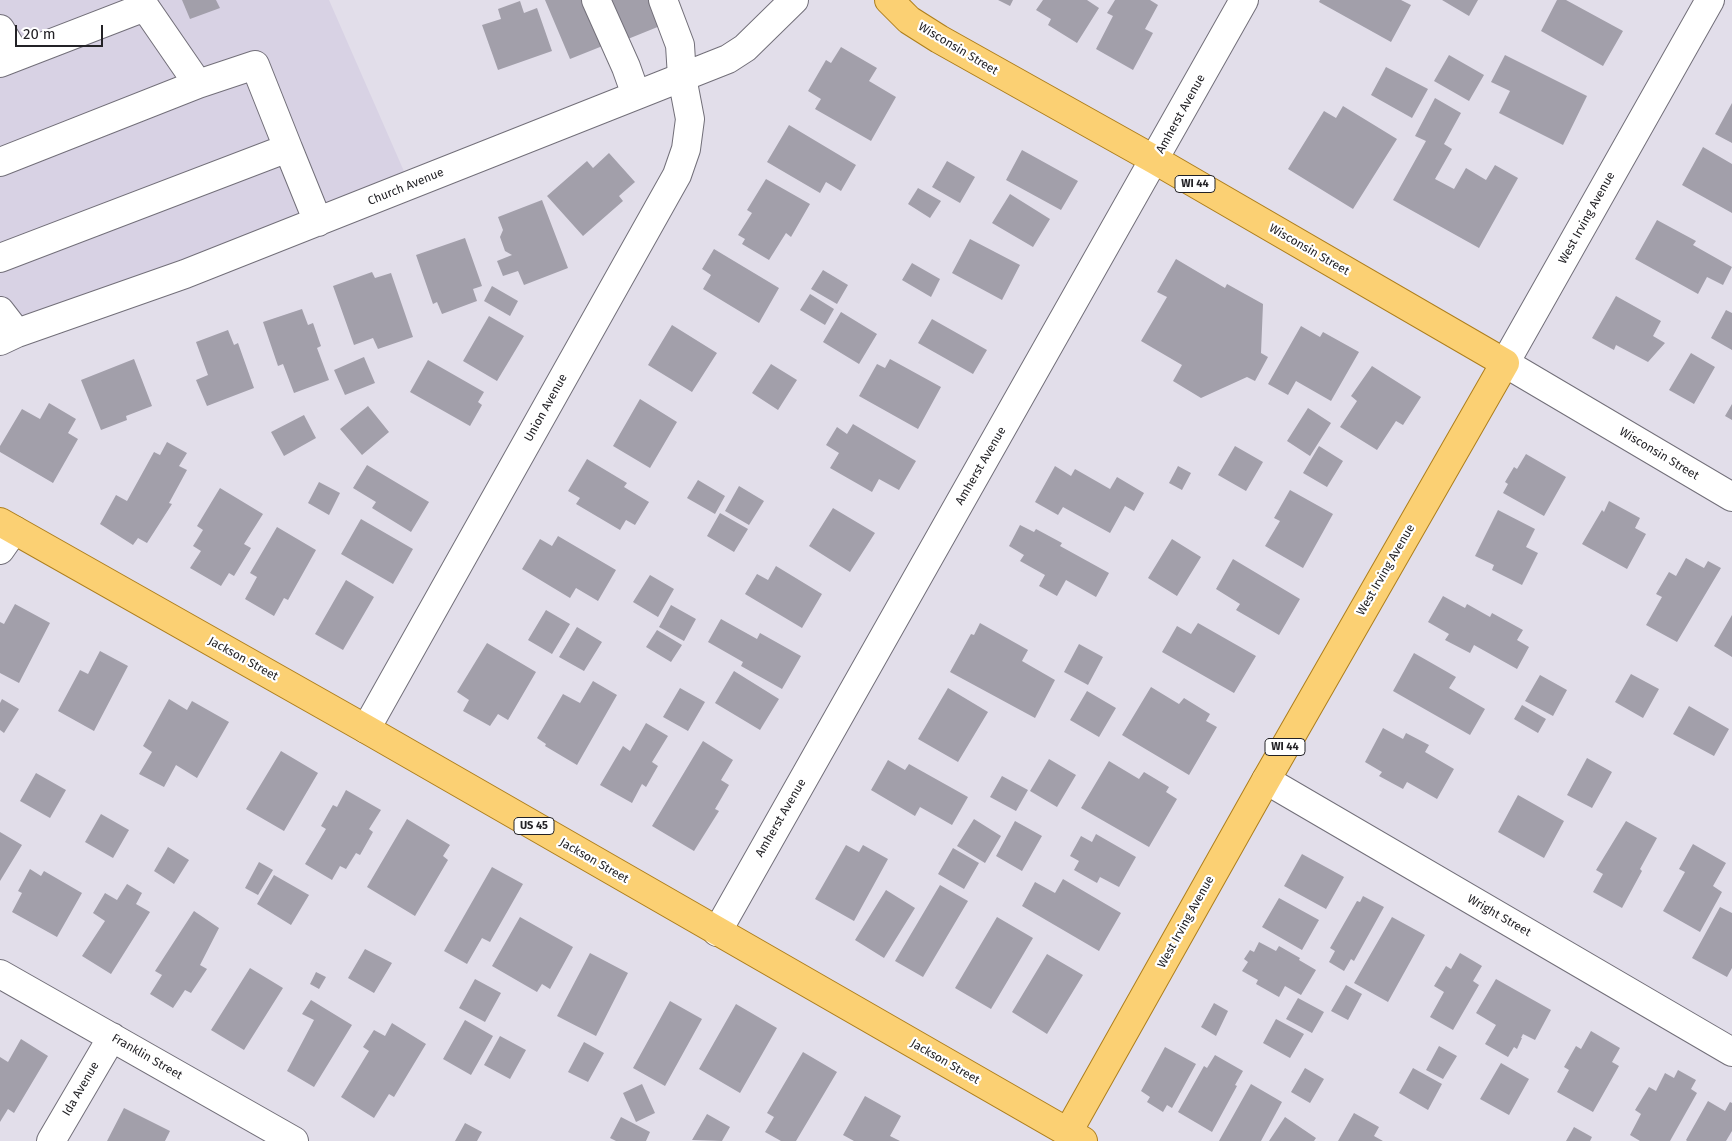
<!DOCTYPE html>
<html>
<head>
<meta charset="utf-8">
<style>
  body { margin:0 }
  #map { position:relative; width:1732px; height:1141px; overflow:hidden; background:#e2deea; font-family:"Fira Sans",sans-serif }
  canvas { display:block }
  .scale { position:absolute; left:15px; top:25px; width:88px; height:22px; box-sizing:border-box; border:2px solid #232226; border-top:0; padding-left:6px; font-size:15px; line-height:18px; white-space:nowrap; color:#232226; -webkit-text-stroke:4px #fff; paint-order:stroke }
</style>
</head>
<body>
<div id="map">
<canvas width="1732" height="1141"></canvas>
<div class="scale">20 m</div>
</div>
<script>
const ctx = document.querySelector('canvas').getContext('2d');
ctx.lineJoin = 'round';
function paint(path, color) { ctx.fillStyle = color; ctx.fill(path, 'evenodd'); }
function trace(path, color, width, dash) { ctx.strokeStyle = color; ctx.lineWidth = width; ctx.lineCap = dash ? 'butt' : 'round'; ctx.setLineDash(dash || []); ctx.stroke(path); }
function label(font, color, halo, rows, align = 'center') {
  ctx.font = font + ' "Fira Sans",sans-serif'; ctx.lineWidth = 4.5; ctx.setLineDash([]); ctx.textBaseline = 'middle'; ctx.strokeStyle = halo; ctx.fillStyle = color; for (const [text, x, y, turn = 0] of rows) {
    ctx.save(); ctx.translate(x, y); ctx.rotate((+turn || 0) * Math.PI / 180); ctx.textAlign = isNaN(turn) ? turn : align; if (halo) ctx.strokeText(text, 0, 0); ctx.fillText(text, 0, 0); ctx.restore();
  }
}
paint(new Path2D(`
  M0,0H329L410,185L0,341Z`), '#d8d2e4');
paint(new Path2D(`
  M182,0H216L220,8L190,19Z
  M545,0H587L605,45L570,59Z
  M605,0H649L660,26L623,41Z
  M998,0H1013L1010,6Z
  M1043,0H1087L1099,8L1077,43L1048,25L1051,19L1036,10Z
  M1115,0H1150L1158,5L1145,29L1153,33L1133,70L1096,49L1113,16L1107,13Z
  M1320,0H1401L1411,5L1391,42L1319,2Z
  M1442,0H1478L1469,16Z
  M1557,0H1566L1623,31L1603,66L1541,31Z
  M520,1L524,13L537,8L552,51L498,70L482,25L501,19L498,9Z
  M841,47L877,68L869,81L896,97L871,141L815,109L821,99L808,91L826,60L831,63Z
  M1449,55L1484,75L1469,101L1434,81Z
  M1505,55L1587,96L1563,145L1499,113L1510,91L1491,82Z
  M1386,67L1428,89L1412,118L1371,95Z
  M1435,98L1461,113L1444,144L1452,149L1435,179L1454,189L1466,168L1486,180L1495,165L1518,178L1479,248L1393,200L1426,141L1415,136Z
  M1732,103V143L1715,134Z
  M1343,106L1397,139L1353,209L1288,169L1324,111L1336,118Z
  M789,125L856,165L841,191L826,182L820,193L767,162Z
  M1703,147L1732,164V213L1682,185Z
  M1022,150L1078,181L1061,210L1006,180Z
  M609,153L635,182L619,196L623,201L583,236L547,196L587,161L593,168Z
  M947,161L975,177L960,203L932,187Z
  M766,179L810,204L791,237L786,233L769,260L742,244L745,239L738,235L752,213L747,210Z
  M918,188L941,201L930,218L908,204Z
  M1010,194L1050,219L1033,247L992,223Z
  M542,200L568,268L524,285L518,271L503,276L497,261L512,255L505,251L500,237L503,230L498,217Z
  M1657,220L1696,241L1693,245L1732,267L1723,285L1707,277L1698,294L1635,259Z
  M465,238L482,286L473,289L477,301L442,314L437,302L433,304L416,255Z
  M970,239L1020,265L1002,300L952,273Z
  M714,249L779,288L759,323L703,289L711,275L702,269Z
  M1176,259L1225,288L1227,284L1263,304L1261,353L1268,357L1255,381L1247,377L1201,398L1173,381L1182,365L1141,341L1167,297L1157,292Z
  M912,263L940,279L931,297L902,280Z
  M823,270L848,285L837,304L811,289Z
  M372,272L375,278L391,273L413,337L378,349L373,338L354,345L333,286Z
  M492,286L518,301L510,316L484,301Z
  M810,294L834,309L825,325L800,310Z
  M1616,296L1661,321L1653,336L1665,343L1648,362L1616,345L1614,350L1592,338Z
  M302,309L308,325L313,323L321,346L317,348L329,380L294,393L283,364L278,366L263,322Z
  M1726,310L1732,313V350L1711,338Z
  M841,312L877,334L859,364L823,342Z
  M489,316L524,336L497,381L463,361Z
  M932,319L987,350L973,374L918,343Z
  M672,325L717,353L692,392L648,365Z
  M1301,326L1320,337L1323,332L1359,352L1331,401L1296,381L1288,395L1268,384Z
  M228,330L234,345L238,343L254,388L207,406L196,380L208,375L196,342Z
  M1691,353L1715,367L1694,404L1669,390Z
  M364,357L375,383L345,395L334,370Z
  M134,359L152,406L126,416L127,420L101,430L81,380Z
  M890,359L941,387L918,429L859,396L877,364L885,368Z
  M428,360L484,392L478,402L482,405L470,426L410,392Z
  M771,364L797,380L778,410L752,393Z
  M1372,366L1421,397L1403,425L1396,421L1377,450L1340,427L1357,401L1351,396Z
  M640,399L677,422L650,468L613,446Z
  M49,403L76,419L68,433L78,439L53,483L0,452V446L22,409L40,419Z
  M1732,404V420L1725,416Z
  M368,406L389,432L362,455L340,429Z
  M1308,408L1331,423L1310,456L1287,441Z
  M304,415L316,438L284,456L271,432Z
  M853,424L916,461L899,490L879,479L872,492L830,468L839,453L826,445L837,427L847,434Z
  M167,442L187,453L179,466L187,470L169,503L172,504L147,543L138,538L133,545L100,524L116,495L127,501L154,452L160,455Z
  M1235,446L1263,462L1246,491L1218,475Z
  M1319,446L1343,461L1327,487L1303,473Z
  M1526,454L1566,477L1544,516L1503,493L1508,484L1505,482L1514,467L1517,469Z
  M587,459L627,483L624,487L649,502L635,525L626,520L620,530L576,504L580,498L568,491Z
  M367,465L429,502L411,532L372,508L376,502L353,488Z
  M1055,466L1071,476L1075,469L1110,489L1117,477L1144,493L1134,511L1125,506L1110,533L1063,507L1058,515L1035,502Z
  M1178,466L1191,473L1182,490L1169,483Z
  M698,480L725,496L715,514L687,498Z
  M319,482L340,493L329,515L308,503Z
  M739,486L764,501L749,525L725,511Z
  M220,488L263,514L244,544L251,548L234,576L229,573L221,586L190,568L201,551L193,546L203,530L197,526Z
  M1290,490L1333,514L1303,568L1265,546L1280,521L1274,518Z
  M1609,501L1640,518L1635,528L1646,534L1627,569L1582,544L1602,510L1604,512Z
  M833,508L875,533L850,572L809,546Z
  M1498,510L1535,529L1526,547L1538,553L1522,585L1492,570L1494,565L1475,556Z
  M720,513L748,529L734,552L707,536Z
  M361,519L413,549L393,584L341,554Z
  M1020,525L1034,532L1036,529L1062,543L1060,546L1109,573L1096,597L1066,580L1057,596L1039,586L1045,575L1020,561L1024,555L1009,546Z
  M277,527L316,550L288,600L284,598L274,616L245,599L257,577L250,573Z
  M558,536L616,570L598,601L576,588L570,598L522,569L540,539L552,546Z
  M1172,539L1201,557L1177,596L1148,578Z
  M1686,558L1704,568L1708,561L1721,568L1677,642L1646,625L1662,597L1656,594L1669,572L1676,576Z
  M1233,559L1300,599L1279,635L1236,610L1240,604L1216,589Z
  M776,566L822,594L802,628L745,594L757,574L768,580Z
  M650,575L674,589L658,617L633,602Z
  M346,580L374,597L343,650L315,634Z
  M1443,596L1465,608L1467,604L1490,617L1492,613L1523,630L1517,640L1529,647L1517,669L1474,645L1470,653L1445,640L1449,634L1428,622Z
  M15,604L50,623L19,683L0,673V622L4,624Z
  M671,605L696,619L684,641L659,627Z
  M546,610L570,624L552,654L528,640Z
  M1732,615V657L1714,646Z
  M721,619L757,639L760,633L801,656L782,689L741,666L743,662L708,642Z
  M980,623L1028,650L1022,661L1055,680L1035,718L950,672L971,634L974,635Z
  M1198,623L1256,656L1234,693L1162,652L1177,626L1191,634Z
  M577,627L602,642L584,671L559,657Z
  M657,630L682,645L671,662L646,647Z
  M487,643L536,672L508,720L498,714L490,726L463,711L469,700L457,692Z
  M1079,644L1103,657L1088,685L1064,672Z
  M100,651L128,666L94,731L58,711L80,670L88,674Z
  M1414,653L1456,677L1449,688L1485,709L1470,735L1393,691Z
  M734,671L779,699L760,730L715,703Z
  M1631,674L1659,689L1643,718L1615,702Z
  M1540,675L1567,690L1553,716L1525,701Z
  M593,681L617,695L577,765L545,746L546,744L537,738L563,694L580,703Z
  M1151,687L1179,704L1184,698L1210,714L1206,721L1217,727L1189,775L1122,735Z
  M680,688L705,702L688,731L663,717Z
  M948,688L988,712L958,762L918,739Z
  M1087,691L1116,708L1099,737L1070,720Z
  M2,699L19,709L4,733L0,730V703Z
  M169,699L187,710L192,701L229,722L197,778L176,765L164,787L139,774L152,752L143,746Z
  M1522,705L1546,719L1538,733L1514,719Z
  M1689,706L1729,729L1714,756L1673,734Z
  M646,723L668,736L652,762L658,766L646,787L642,784L632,803L600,785L623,746L630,751Z
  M1383,728L1403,739L1406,733L1429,745L1425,752L1454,769L1437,799L1407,782L1403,789L1379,776L1382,772L1365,762Z
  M703,741L733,760L721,780L729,785L715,809L719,811L694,851L652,826Z
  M281,751L318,773L284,831L246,809Z
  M1587,758L1612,772L1592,808L1567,795Z
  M1049,759L1076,775L1057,807L1030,791Z
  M888,760L905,770L909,764L968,797L952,825L920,807L915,816L871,790Z
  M1109,761L1139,779L1144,772L1169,787L1166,792L1177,799L1149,847L1081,808Z
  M36,773L66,790L50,818L20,801Z
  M1002,776L1028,790L1016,811L990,797Z
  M346,790L381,810L369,829L373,832L360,855L356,853L346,869L340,866L332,880L305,864L326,829L321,826L333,805L337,807Z
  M1518,795L1564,821L1544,858L1498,832Z
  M101,814L129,830L113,858L85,842Z
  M407,819L450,845L443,856L448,860L415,916L367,887Z
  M974,819L1001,836L985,863L957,846Z
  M1015,821L1042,836L1022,871L996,856Z
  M1626,821L1657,838L1640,869L1642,871L1622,908L1593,892L1603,874L1596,870Z
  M0,832L22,845L0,881Z
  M1096,834L1136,857L1119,887L1100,877L1097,883L1074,870L1079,861L1070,856L1081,836L1092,842Z
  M1693,844L1726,863L1713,886L1722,892L1700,932L1663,911L1685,872L1679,869Z
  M846,845L859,852L863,845L888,859L854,921L815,899Z
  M168,847L189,860L174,884L154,871Z
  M953,848L979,863L964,889L938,874Z
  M1302,854L1344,877L1326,909L1284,886Z
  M259,862L273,870L258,895L245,888Z
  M492,867L523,884L490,942L482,938L467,964L444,951Z
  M30,869L41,876L44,871L82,893L57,937L12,912L22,893L18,891Z
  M274,875L309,895L291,925L257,904Z
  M1063,879L1121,913L1099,951L1022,906L1035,882L1055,893Z
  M127,884L142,893L136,904L150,912L111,974L82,956L105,921L93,913L105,893L117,900Z
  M940,885L968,901L923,977L895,961Z
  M886,890L915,908L884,958L855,940Z
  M1363,896L1384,907L1354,961L1351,959L1344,971L1329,962L1335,951L1330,948L1357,901L1360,902Z
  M1279,898L1319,920L1302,950L1262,927Z
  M1720,907L1732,913V968L1727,977L1692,958Z
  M194,911L219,928L200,965L207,969L191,993L185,990L173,1008L150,994L162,975L155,971Z
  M520,917L573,947L550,989L542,984L537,992L492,966Z
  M997,917L1033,938L991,1009L955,988Z
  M1392,917L1425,935L1388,1002L1354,983Z
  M1259,942L1276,951L1279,946L1300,958L1299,960L1316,970L1301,995L1285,986L1279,997L1256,984L1258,980L1242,971L1248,962L1244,959L1250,950L1254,952Z
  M365,949L392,963L374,993L348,978Z
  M590,953L628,973L596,1036L557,1016Z
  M1460,953L1482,966L1473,981L1479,985L1453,1030L1430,1017L1444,992L1434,986L1446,966L1451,969Z
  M1047,954L1083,975L1047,1034L1012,1012Z
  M250,968L283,988L244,1050L211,1030Z
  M316,972L326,977L319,989L310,984Z
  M475,979L501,993L485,1022L459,1008Z
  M1496,979L1551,1010L1535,1040L1523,1034L1521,1038H1522L1517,1049L1514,1047L1508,1057L1485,1044L1496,1025L1476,1013Z
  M1346,985L1362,994L1348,1020L1331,1011Z
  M1298,998L1324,1012L1312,1033L1286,1019Z
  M311,1000L352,1025L314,1087L287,1071L314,1020L302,1014Z
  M670,1001L702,1019L665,1086L633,1068Z
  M1214,1003L1228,1011L1216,1036L1201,1027Z
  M736,1004L777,1028L740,1093L699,1069Z
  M1276,1019L1304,1034L1290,1058L1263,1043Z
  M465,1020L493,1036L471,1075L443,1059Z
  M392,1023L426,1044L394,1097L389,1094L374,1118L341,1097L369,1051L363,1047L374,1030L385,1036Z
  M1591,1031L1620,1048L1612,1062L1619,1066L1593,1112L1557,1092L1569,1070L1564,1067L1576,1046L1581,1049Z
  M500,1036L526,1050L510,1079L484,1065Z
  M21,1039L48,1056L14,1113L8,1109L0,1122V1057L8,1062Z
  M584,1042L604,1053L588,1082L568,1072Z
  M1439,1046L1457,1056L1443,1079L1426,1070Z
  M1165,1047L1196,1064L1172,1108L1167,1105L1163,1112L1147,1102L1150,1097L1141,1091Z
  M803,1052L837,1072L796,1141H781L765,1132L774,1117L767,1113Z
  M1215,1055L1243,1071L1235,1085L1237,1086L1212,1132L1178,1112L1204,1066L1207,1068Z
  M1501,1063L1529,1079L1509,1115L1480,1099Z
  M1305,1068L1324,1079L1310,1103L1291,1092Z
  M1413,1068L1442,1084L1428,1110L1399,1093Z
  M1678,1070L1696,1080L1691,1089L1697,1093L1670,1141H1640L1630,1135L1641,1114L1635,1110L1649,1087L1656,1091L1665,1073L1674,1078Z
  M642,1084L655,1113L636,1122L623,1093Z
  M1251,1084L1282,1102L1261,1141H1219Z
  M865,1096L901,1116L890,1136L900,1141H854L843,1135Z
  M1708,1101L1725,1111L1730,1102L1732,1103V1131L1726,1141H1687L1686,1140Z
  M124,1108L170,1131L165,1141H107Z
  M1354,1113L1379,1127L1374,1136L1383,1141H1338Z
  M707,1114L730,1127L722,1141L692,1140Z
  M621,1117L650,1132L646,1141H616L610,1138Z
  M1285,1117L1316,1138L1314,1141H1269Z
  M465,1123L482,1132L477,1141H455Z
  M1574,1127L1592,1137L1590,1141H1566Z`), '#a29faa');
const minor = new Path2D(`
  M596,0L626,67L636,95
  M1710,0L1505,363L1732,497
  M0,29L16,56
  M0,63L145,7L198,84L255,65L288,148
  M0,162L198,84
  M0,258L288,148L318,222
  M0,311L17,333
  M0,341L17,333L185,274L728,59L745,48L794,0
  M0,550L14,530
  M366,729L677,175L686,149L690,119L682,77L680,45L663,0
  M1266,780L1732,1052
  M717,932L1244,0
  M0,974L294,1141
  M51,1141L112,1037`);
const major = new Path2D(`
  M889,0L909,20L939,39L1155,160L1505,363L1266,780L1068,1132
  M0,522L366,729L1083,1141`);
trace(minor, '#726f79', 30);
trace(major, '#ad7e1c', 30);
trace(minor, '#fff', 28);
trace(major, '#fbd073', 28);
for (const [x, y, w] of [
  [1195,184,40],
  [1285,747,40],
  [534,826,40]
]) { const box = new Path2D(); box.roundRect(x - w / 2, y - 8.5, w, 17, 4); ctx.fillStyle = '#fff'; ctx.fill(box); trace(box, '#232226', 1); }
label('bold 11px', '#232226', null, [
  ["WI 44",1195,184],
  ["WI 44",1285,747],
  ["US 45",534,826]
]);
label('12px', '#232226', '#fff', [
  ["Wisconsin Street",958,49,31],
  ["Amherst Avenue",1181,114,-61],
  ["Church Avenue",406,187,-22],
  ["West Irving Avenue",1587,218,-61],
  ["Wisconsin Street",1309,250,30],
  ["Union Avenue",546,408,-61],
  ["Wisconsin Street",1659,454,31],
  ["Amherst Avenue",981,466,-60],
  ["West Irving Avenue",1386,570,-60],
  ["Jackson Street",243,659,29],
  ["Amherst Avenue",781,818,-60],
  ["Jackson Street",594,861,30],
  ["Wright Street",1499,916,30],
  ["West Irving Avenue",1186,922,-61],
  ["Franklin Street",147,1057,30],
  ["Jackson Street",945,1062,30],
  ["Ida Avenue",81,1089,-60]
]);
</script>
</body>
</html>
